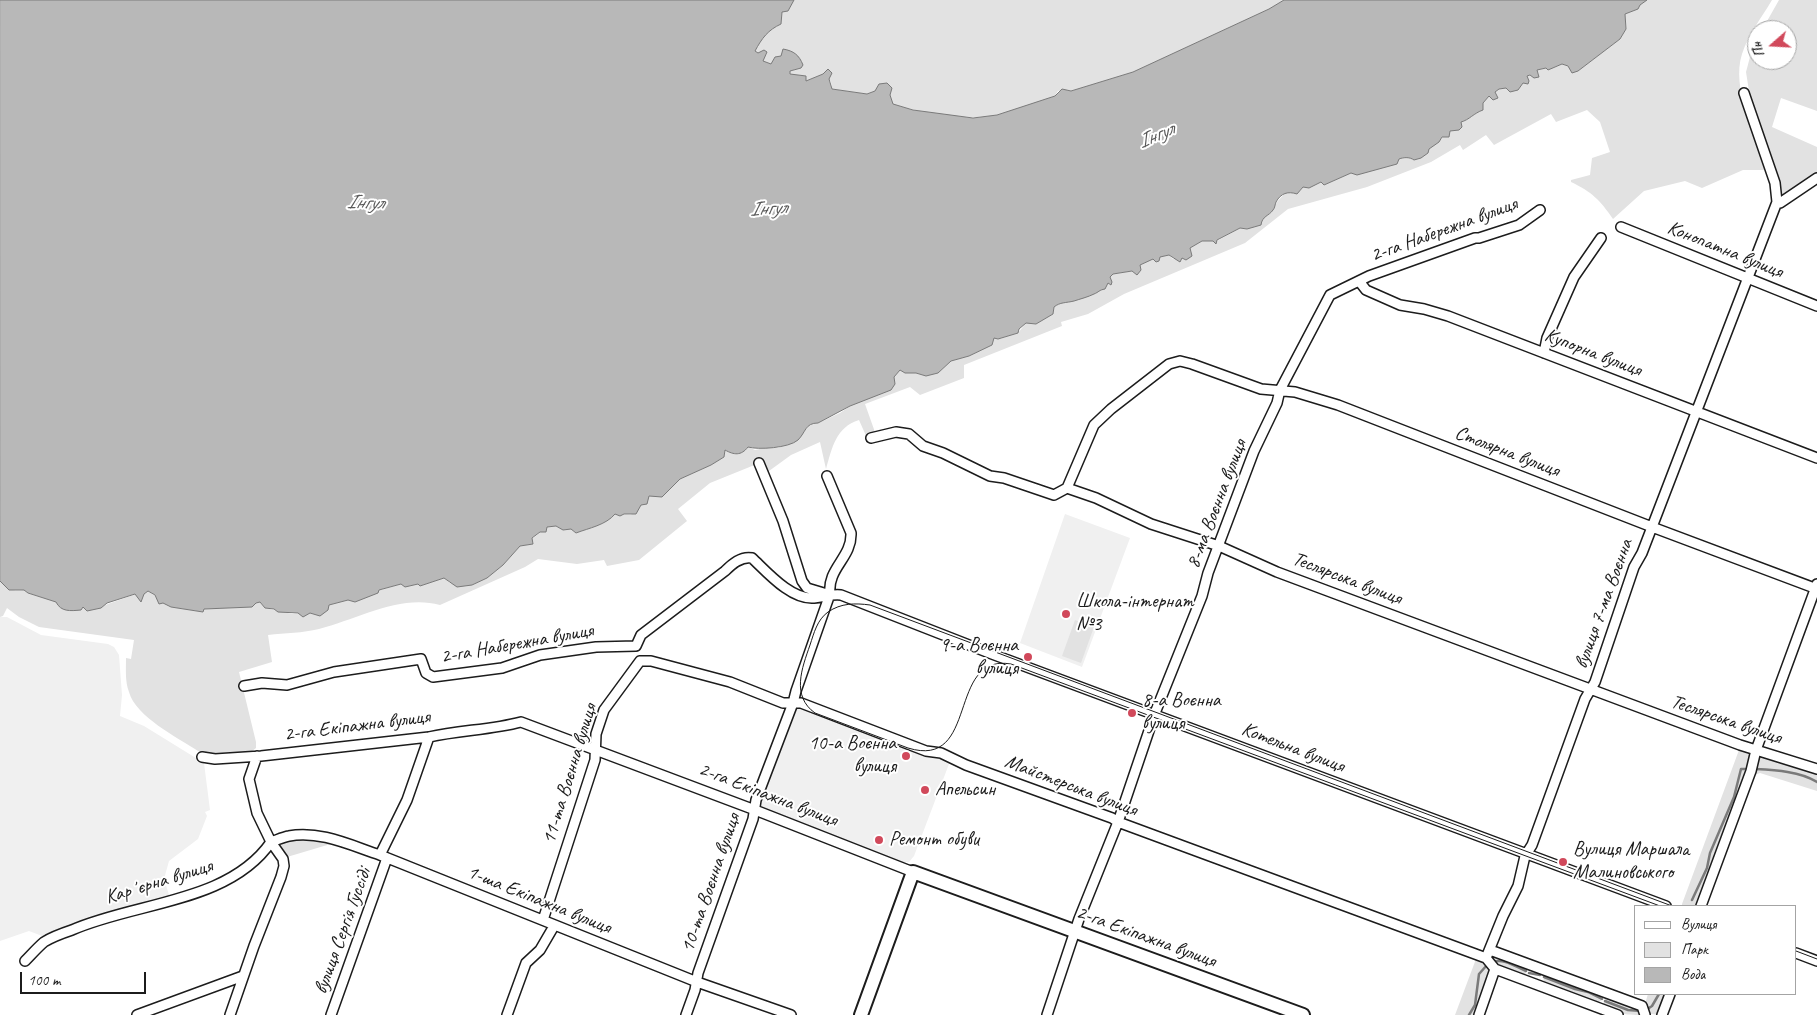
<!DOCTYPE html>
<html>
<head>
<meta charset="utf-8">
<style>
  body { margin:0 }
  #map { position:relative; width:1817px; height:1015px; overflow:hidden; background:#fff; font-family:Caveat,sans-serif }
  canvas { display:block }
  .legend { position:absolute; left:1634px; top:905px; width:162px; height:90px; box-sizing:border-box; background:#fff; border:1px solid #a4a4a4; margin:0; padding:6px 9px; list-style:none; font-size:15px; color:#1c1c1c }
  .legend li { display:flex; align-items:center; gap:10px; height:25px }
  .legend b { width:25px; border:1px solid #a4a4a4 }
  .north { position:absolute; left:1747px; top:20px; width:50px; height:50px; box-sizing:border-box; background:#fff; border:1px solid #a4a4a4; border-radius:50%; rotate:251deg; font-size:14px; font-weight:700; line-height:20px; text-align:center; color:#1c1c1c }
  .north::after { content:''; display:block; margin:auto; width:18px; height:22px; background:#d1495b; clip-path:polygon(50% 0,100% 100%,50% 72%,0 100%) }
  .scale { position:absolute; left:20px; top:972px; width:126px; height:22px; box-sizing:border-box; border:2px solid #1c1c1c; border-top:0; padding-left:6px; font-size:15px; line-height:18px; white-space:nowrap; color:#1c1c1c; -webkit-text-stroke:4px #fff; paint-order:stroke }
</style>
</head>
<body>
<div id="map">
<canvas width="1817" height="1015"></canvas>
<ul class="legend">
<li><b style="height:6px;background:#fff"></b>Вулиця</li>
<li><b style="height:14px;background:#e2e2e2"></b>Парк</li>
<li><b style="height:14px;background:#b8b8b8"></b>Вода</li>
</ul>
<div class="north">Пн</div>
<div class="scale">100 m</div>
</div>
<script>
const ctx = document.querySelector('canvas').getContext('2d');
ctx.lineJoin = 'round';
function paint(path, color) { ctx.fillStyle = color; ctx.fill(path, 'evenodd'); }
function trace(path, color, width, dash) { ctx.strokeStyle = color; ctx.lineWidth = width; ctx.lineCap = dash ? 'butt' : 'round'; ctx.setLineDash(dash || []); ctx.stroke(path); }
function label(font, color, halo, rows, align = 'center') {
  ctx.font = font + ' Caveat,sans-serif'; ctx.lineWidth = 4; ctx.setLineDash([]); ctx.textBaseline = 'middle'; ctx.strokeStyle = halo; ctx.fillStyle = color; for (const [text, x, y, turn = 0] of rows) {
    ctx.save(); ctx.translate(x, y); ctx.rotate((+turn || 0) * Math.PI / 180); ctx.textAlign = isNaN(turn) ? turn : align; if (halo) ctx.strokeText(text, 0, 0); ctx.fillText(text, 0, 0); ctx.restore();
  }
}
paint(new Path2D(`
  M1065,514L1130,538L1082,667L1020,643Z
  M0,617H7L41,635L108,644L114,647L119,655L122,695L120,716L144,726L204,763L210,810L205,812L207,816L198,839L169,861L164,879L170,898L45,937L29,931L0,941Z
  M801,706L941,755L947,759L949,764L914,856L909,862H903L762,809L758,806L794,710Z`), '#f0f0f0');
paint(new Path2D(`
  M794,0H1284L1269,9L1133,72L1071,91L1068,90L1058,91L1055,96C1036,103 1016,111 996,115C964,121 923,113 892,104L889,95L875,91L867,94L832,89L831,82L823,74L806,81V76L790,75V71L801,68L781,56L771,64L762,61L767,53H758L755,51C761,38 768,30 781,24L782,12L788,11Z
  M1647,0H1772C1762,17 1748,35 1742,54C1731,87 1755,138 1766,170H1743L1702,188L1685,181L1644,191L1613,219C1600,200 1592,192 1571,182V180L1590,175L1592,158L1610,152L1600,122L1587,110L1556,122L1551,114L1494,145L1486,135L1463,150L1460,145L1431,162L1367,187L1288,209L1245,243L1124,294L1088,314L1061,322L1062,326L964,365V378L920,395L910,387L865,404L876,435L867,438L859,420C836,427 832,448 826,469L820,442L791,455L769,471L761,474L757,464L710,483L678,509L687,521L639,560L607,566L604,560L577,564L538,559L525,567L440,605C400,594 358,619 319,629C303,633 285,633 268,635L272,662L239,672L256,742V748C244,759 213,757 198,751C177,737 136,717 129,692C125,682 126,669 126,658L131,659L134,640L39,627L19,617L7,608L3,616L0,617V581C8,589 13,592 24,590L28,593L56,602L94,609L136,594H144L148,591L171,607L203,612V609L223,608L260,602L265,608L292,614L310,613L329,605L401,584L406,586L418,584L420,586L444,578L450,583L472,585L487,578L503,565L520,546L533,544L532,539L547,527L556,526L563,530L571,529L576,533C589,528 606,525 615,514L631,515L649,496H663L680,479L711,465L724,457L725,450L748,447L755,450L770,447L778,448L798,439L806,427L812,423H818L840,413L850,406L894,384V377L900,370L905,373H916L926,376L938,373L951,361L969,356L992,345L994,338L999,339L1018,333L1026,323L1036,324L1053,314L1054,307C1060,302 1066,303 1073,301C1086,298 1097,292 1108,283L1111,285L1110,277L1113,274L1133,271L1134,273L1140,265L1153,258L1156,262L1159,261L1160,257L1169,255L1173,259L1182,258L1190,248L1202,241H1217L1240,228L1247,229L1252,226L1256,227L1265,216L1273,210L1276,203L1285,193L1300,191L1303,187L1315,185L1321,182L1324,185L1351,173L1397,164L1399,159L1401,158L1428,153V150C1440,140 1450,131 1461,122C1469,120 1475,113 1483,110V103L1489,95L1497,98L1495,92L1499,89L1520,86L1528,79L1527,76H1539L1537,70C1545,68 1555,69 1562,64L1578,71L1620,39L1626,29L1625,14L1638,9L1640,5Z
  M1779,0H1817V111L1781,98L1772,127L1817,147V174L1784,199L1780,197L1779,182L1749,91L1746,72L1750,57L1757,40V60H1787V30H1762Z
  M1075,620L1094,627L1081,663L1062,656Z
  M1742,749L1751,753L1742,791L1698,906H1682V904L1739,750Z
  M1763,754L1817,771V791L1760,773L1752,776L1758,757Z
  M291,839H312L334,843L287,857L283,856L279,847L280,843Z
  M1492,955L1528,967L1525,975H1521L1495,965L1491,958Z
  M1479,957L1489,966L1491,973L1477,1015H1455L1476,959Z
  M1545,974L1602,994L1601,1001L1596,1002L1546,984L1543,982Z
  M1648,994H1667L1658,1015L1646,1013L1644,1007Z
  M1613,997L1636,1005L1644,1015C1630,1015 1613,1015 1603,1004L1606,998Z`), '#e2e2e2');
const water = new Path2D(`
  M0,0H794L788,11L782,12L781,24C768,30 762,38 755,51L758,53L764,50L767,52L763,61L771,64L775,57L781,56L783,49C794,51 799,55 803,65L801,68L790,71V74L806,76V81L823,74L828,69L832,73L829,79L832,89L867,94L875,91L879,84L887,83L892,88L890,95L893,104L913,110L973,118L997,115L1055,96L1062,89L1071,91L1133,72L1269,9L1284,0H1647L1640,5L1638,9L1625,14L1626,29L1620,39L1578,71L1572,73L1568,66L1562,64L1548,70L1546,68L1537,70L1539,77L1534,78L1530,75L1527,76L1529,81L1528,84L1523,83L1518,90L1510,92L1506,88L1499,89L1495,92L1498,98L1493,100L1489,96L1483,103V110C1474,113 1469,120 1461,122L1462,127L1459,130L1450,131L1449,137H1442L1439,142L1429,149L1428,153L1421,158L1414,160C1410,157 1404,157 1399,159L1397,164L1357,175L1351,173L1324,185L1321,182L1309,188L1303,187L1297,194C1288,191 1281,193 1276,202C1275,204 1275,208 1273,210C1269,216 1262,216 1261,225L1247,229L1240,228L1217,240L1216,244L1213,241H1202L1190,248L1192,256L1186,260L1182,258L1180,262L1169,255L1160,257L1159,261L1156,262L1153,259L1140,265L1141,270L1137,275L1132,271L1113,274L1110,277L1112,282L1111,285L1108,283L1105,289C1099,290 1099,292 1094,294C1088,297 1080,299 1074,301C1066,303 1060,302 1054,307L1053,314L1036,324L1026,323L1019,329L1018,333L998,339L994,338L992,345L969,356L951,361L938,373L926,376L916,373H905L900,370L894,377L895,384L891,390L850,406L818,423C805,423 806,432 798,440C789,448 758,450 748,447C741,456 734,455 725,450L724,457L711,465L680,479L662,497L649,496L647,504L641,505L636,514H624L620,516L615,514C606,525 589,528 576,533L571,529L563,530L556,526L547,527L546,532H540L532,538L533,544L520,546L503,565L487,578L472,585L457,587L444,578L420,586L418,584L405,587L401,584L379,590L378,593L355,602L348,600L329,605L328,610L320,616L310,613L303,617L298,613L278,612L274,609L265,608L260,602L256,603L252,607L204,609L203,612L171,607L163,603L159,604L155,595L148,591L144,594L141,602L135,594L107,603L101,608L87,611L83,607L81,610C70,611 61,612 56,602L28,593L24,590H9L0,581Z`);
paint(water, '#b8b8b8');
trace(water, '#7a7a7a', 1);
trace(new Path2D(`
  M1754,769C1774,770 1800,771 1817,782
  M1692,900L1707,868L1710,853L1734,797L1741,769H1745
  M1493,962C1504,958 1516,967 1526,971
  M1529,973L1540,975
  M1544,977L1575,989L1588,992L1602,999
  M1605,1001L1628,1010L1641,1011
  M1646,1010L1652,1006L1659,994
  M1469,1015L1475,1005L1479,974L1487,965`), '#7a7a7a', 2.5);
const street = new Path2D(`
  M1777,202L1780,203L1817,178
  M1621,227L1817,306
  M1359,281L1366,290L1400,305L1424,309L1448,316L1817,458
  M1544,353L1547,338L1574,277L1601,238
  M871,438L896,432L909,434L923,446L943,453L990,476L1004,478L1054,495L1067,488L1096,498L1151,524L1219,546L1277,572L1740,745L1817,769
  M759,463L783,521L802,581L807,588L827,594
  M1067,488L1094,425L1111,409L1169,364L1180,361L1192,364L1261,389L1295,392L1338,405L1652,527L1817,589
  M640,661H651L730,682L783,703H801L926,751L941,753L966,765L1112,818L1118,822L1486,958
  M244,686L262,683L287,685L334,672L421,659L426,673L433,677L502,668L540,655L596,647L636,646L641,635L725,571C732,564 741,556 752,558C767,572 791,600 814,598C825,597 829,594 841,595L992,654L1666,906
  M202,757L215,759L261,756L429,737C460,730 491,730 521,722L755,810L913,872
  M271,842C277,840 283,837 289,836C320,830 352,846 380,855L697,982L791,1015
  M380,855L407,800L429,737
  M1701,906L1751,771L1756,750L1817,584
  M543,920L595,760L596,734L604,710L640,661
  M1490,950L1642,1006L1645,1015
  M1796,953L1817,961
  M25,961C31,955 37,948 44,942C52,937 63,933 72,930C135,902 229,903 271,842
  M1495,969L1618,1015
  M137,1015L243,976
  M230,1015L254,946L281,877L284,866L283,859L271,842L257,813L249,779L257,756
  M331,1015L387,858
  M507,1015L526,963L540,950L554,926
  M686,1015L695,990L698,973L753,819L756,800L793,703L796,691L830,594C827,568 852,558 851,533L827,476
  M1047,1015L1079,919L1118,822L1155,713L1202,596L1208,573L1254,451L1277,403L1280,390L1330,295L1369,276L1475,238H1479L1519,225L1540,210
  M1479,1015L1495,969L1486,958L1503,916L1518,886L1525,856L1532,845L1585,699L1595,682L1634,567L1642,553L1777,202L1775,183L1744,93
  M1662,1015L1670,994`);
const secondary = new Path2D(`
  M861,1015L913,872L1303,1015`);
trace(street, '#1c1c1c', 12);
trace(secondary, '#1c1c1c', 16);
trace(street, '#fff', 9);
trace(secondary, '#fff', 12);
trace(new Path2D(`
  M1660,906L1011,664C946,653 980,770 908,748L815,713C791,696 802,668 810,645C814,633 817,620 828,612C841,603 855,603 870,605L1672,906
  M1796,951L1817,959`), '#1c1c1c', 1);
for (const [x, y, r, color] of [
  [1066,614,5,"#d1495b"],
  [1028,657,5,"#d1495b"],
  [1132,713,5,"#d1495b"],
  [906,756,5,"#d1495b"],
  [925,790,5,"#d1495b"],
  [879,840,5,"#d1495b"],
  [1563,862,5,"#d1495b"]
]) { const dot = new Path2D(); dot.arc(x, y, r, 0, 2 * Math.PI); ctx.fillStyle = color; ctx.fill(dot); trace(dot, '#fff', 2); }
label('20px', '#1c1c1c', '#fff', [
  ["2-га Набережна вулиця",1444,230,-20],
  ["Конопатна вулиця",1725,250,22],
  ["Купорна вулиця",1593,353,21],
  ["Столярна вулиця",1507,452,21],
  ["8-ма Воєнна вулиця",1217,504,-69],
  ["Теслярська вулиця",1347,579,21],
  ["вулиця 7-ма Воєнна",1604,604,-70],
  ["2-га Набережна вулиця",517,644,-10],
  ["Теслярська вулиця",1726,720,19],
  ["2-га Екіпажна вулиця",357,726,-7],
  ["Котельна вулиця",1293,748,21],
  ["11-та Воєнна вулиця",570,774,-73],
  ["Майстерська вулиця",1071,786,21],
  ["2-га Екіпажна вулиця",768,795,21],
  ["Карʼєрна вулиця",159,882,-17],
  ["10-та Воєнна вулиця",711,883,-71],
  ["1-ша Екіпажна вулиця",539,900,22],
  ["вулиця Сергія Гуссіді",343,931,-70],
  ["2-га Екіпажна вулиця",1146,937,20]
]);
label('20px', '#1c1c1c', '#fff', [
  ["Школа-інтернат",1076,602],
  ["№3",1076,625],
  ["9-а Воєнна",1018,646,"right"],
  ["вулиця",1018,669,"right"],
  ["8-а Воєнна",1142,701],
  ["вулиця",1142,724],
  ["10-а Воєнна",896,744,"right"],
  ["вулиця",896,767,"right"],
  ["Апельсин",935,790],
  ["Ремонт обуви",889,840],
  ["Вулиця Маршала",1573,850],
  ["Малиновського",1573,873]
], 'left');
label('italic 21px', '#5a5a5a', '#fff', [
  ["Інгул",1156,136,-23],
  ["Інгул",365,203,2],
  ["Інгул",768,209,-3]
]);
</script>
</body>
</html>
